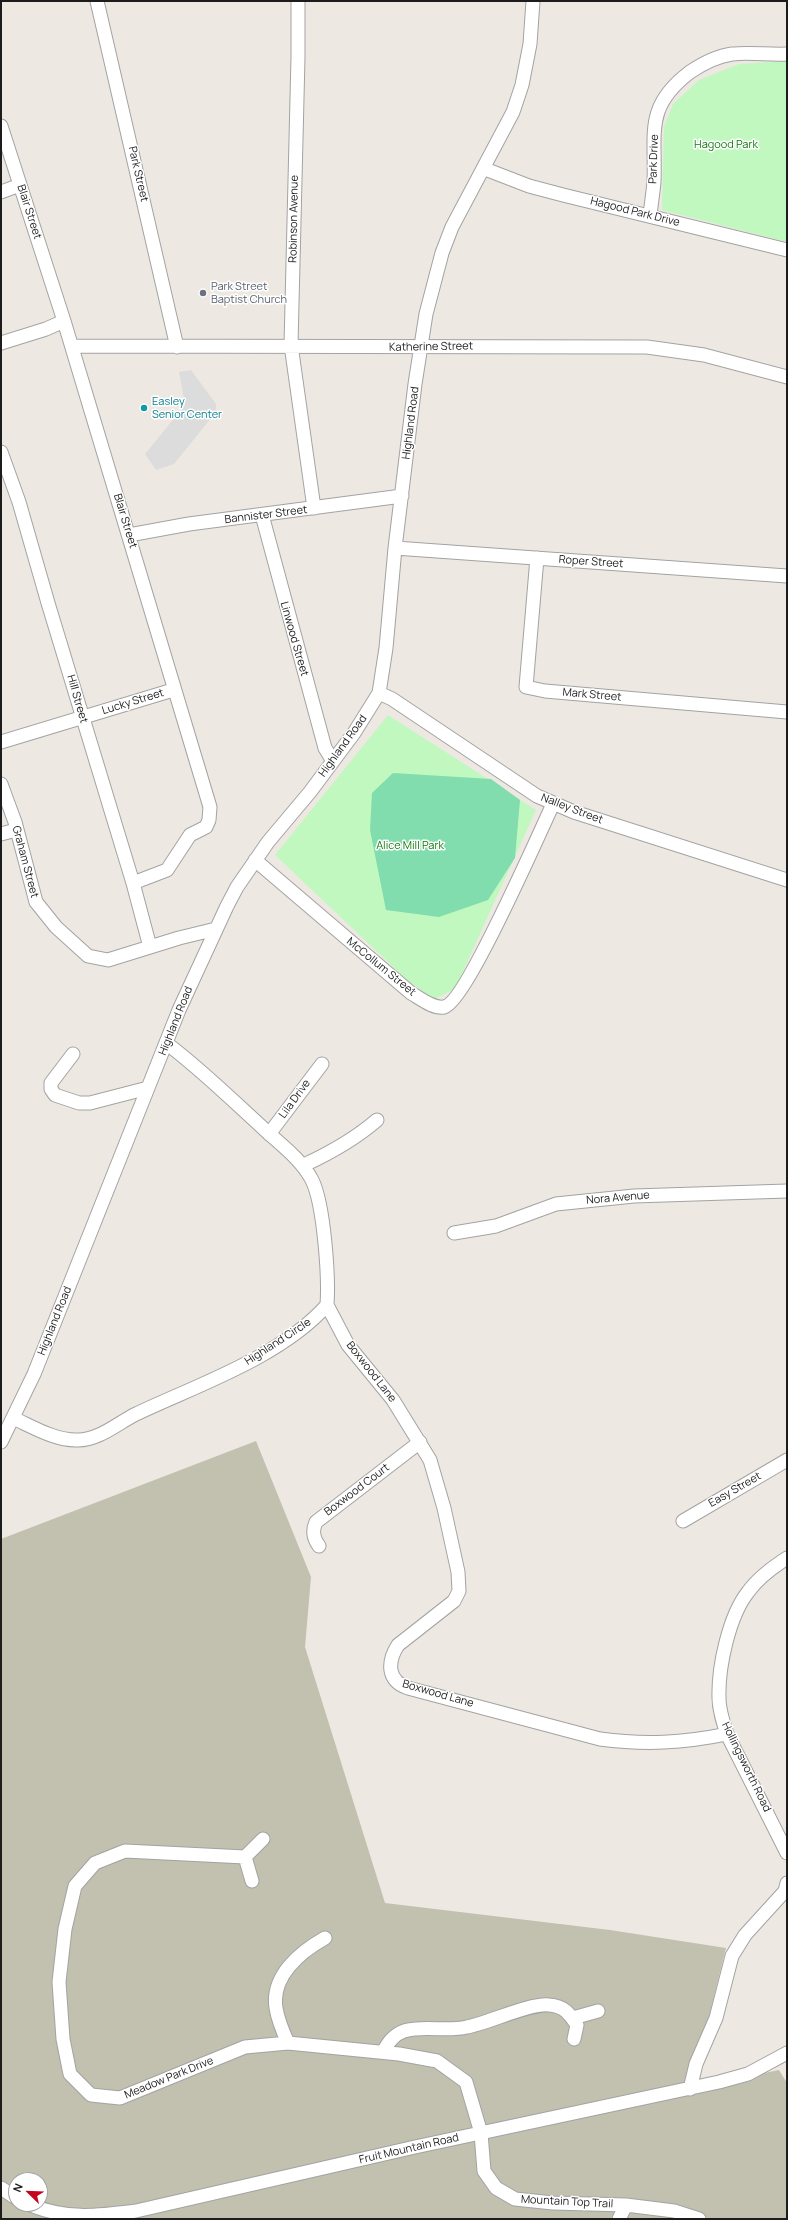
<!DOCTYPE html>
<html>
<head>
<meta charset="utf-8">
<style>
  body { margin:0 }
  #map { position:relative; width:788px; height:2220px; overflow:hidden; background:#eee8e2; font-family:Manrope,sans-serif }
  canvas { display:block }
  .frame { position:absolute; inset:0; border:2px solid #1c1c1c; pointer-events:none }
  .north { position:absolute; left:8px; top:2172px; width:40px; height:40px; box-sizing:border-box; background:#fff; border:1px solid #a4a4a4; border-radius:50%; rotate:293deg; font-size:11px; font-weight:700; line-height:16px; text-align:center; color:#1c1c1c }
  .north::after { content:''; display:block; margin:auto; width:14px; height:18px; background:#c5041a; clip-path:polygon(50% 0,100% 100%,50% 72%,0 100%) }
</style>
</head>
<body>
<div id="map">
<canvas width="788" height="2220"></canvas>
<div class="frame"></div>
<div class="north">N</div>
</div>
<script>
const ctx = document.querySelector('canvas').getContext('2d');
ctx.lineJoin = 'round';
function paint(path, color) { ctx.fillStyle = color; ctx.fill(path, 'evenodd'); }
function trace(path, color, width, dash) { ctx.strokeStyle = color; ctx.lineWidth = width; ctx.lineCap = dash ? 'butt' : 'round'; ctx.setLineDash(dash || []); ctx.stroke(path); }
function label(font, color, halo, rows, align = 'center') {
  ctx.font = font + ' Manrope,sans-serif'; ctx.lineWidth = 3; ctx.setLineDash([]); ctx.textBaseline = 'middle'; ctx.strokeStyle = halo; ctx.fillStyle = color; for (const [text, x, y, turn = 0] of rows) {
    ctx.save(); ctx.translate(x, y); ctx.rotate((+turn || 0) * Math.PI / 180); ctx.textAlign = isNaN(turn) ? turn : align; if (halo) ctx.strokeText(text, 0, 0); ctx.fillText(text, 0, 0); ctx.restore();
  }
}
paint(new Path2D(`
  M256,1441L311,1577L305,1647L385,1903L610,1930L726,1948L691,2088L779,2070L787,2083V2219H1V1539ZM16,2180H40V2204H16Z`), '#c2c0ae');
paint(new Path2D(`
  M787,61V242L662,210L664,127L673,104L699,80L739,64Z
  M388,715L536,810L455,989L434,999L407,980L275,855Z`), '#c1f8bf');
paint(new Path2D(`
  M393,773L491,779L520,800L515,858L488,900L439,917L386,910L370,830L372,793Z`), '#81dcae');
paint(new Path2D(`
  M191,370L216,404V412L174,464L156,470L145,454L185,405L179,372Z`), '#dcdcdc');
const minor = new Path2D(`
  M97,1L177,347
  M298,1V57L291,345L314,508
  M1,126L64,321L210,807L209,820L206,827L190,835L167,870L133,883
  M485,169L529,186L563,195L787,250
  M1,192L20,185
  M650,216C651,205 653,193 654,182C656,133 644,107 690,72C702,64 717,56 732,54C750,52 769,55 787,54
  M1,343L46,329L64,321
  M72,346L647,347L704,355L787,377
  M1,452L19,502L48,603L133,883L150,947
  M262,515L325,748L333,761
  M129,535L189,524L402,496
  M395,548L787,576
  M537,558L526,687L545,691L787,712
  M379,693L392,699L537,796L574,812L787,880
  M1,742L173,690
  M1,784L15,822L36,902L56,927L88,956L108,960L179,938L216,929
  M1,834L16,830
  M255,860L411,993C420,998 433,1009 444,1007C465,1003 540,832 553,804
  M73,1054L51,1083V1089L55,1095L79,1103H90L148,1088
  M269,1134L322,1064
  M304,1165C330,1153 355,1139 377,1120
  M454,1233L496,1226L556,1204L634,1196L787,1191
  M327,1305L348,1345L393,1400L430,1460L444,1508L458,1572L459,1591L454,1601L398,1645C387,1662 387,1681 408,1688L600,1739C645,1745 683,1743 727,1734
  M13,1418C33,1427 56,1441 78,1440C99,1440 118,1423 136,1414C197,1385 281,1357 327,1305C329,1277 324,1204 312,1180C301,1159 281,1145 264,1129C232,1100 201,1069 166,1043
  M1,1442L34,1374L179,1010L227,906L237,887L268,842L310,792L354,733L379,693L386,648L395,548L415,384L426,314L442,253L452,227L513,112L522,85L530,44L533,1
  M683,1521L787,1460
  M319,1546C313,1538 312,1531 316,1522L420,1442
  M787,1558C773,1567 758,1578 748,1592C729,1616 718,1667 719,1698C719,1710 723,1722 727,1734L787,1853
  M263,1839L245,1857L125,1851L95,1863L75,1886L65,1929L59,1982L63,2039L70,2074L91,2095L120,2098L245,2047L288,2043L399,2054L437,2061L466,2082L481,2133L484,2171L496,2188L515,2199L553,2203L626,2205L674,2211L699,2219
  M245,1857L252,1881
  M573,2018L598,2011
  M288,2043C283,2032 278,2020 276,2008C271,1976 300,1952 325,1938
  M383,2052C388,2043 393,2035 404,2031C424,2025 446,2032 467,2027C488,2023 530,2003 549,2005C564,2006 569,2013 577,2025L574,2039
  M690,2089L696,2064L716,2018L732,1956L745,1935L785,1891L787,1883
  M1,2188L16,2198
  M28,2204C66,2220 96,2216 136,2211L415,2147L719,2082L748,2074L787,2053
  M619,2219L626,2205`);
trace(minor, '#a3a3a3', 15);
trace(minor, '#fff', 13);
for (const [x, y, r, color] of [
  [203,293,4,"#6b7280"],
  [144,408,4,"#0f9aa8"]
]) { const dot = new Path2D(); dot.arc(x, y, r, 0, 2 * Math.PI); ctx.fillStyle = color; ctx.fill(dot); trace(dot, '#fff', 1.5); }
label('11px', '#11770d', '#fff', [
  ["Hagood Park",726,145],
  ["Alice Mill Park",410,846]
]);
label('11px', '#1c1c1c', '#fff', [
  ["Park Drive",654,159,-88],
  ["Park Street",138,174,77],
  ["Blair Street",29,212,72],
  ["Hagood Park Drive",635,212,14],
  ["Robinson Avenue",294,219,-89],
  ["Katherine Street",431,347,-1],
  ["Highland Road",411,423,-83],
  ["Bannister Street",266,515,-7],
  ["Blair Street",125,521,73],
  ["Roper Street",591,562,4],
  ["Linwood Street",294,639,74],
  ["Mark Street",592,695,5],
  ["Hill Street",77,699,74],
  ["Lucky Street",133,702,-17],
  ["Highland Road",343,746,-54],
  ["Nalley Street",572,809,21],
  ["Graham Street",25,862,75],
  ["McCollum Street",381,967,39],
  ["Highland Road",176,1021,-68],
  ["Lila Drive",295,1099,-54],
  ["Nora Avenue",618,1198,-5],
  ["Highland Road",55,1321,-68],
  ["Highland Circle",278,1342,-33],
  ["Boxwood Lane",371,1372,52],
  ["Boxwood Court",357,1490,-37],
  ["Easy Street",735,1490,-30],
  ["Boxwood Lane",438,1694,16],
  ["Hollingsworth Road",746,1767,64],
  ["Meadow Park Drive",169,2078,-22],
  ["Fruit Mountain Road",409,2149,-13],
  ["Mountain Top Trail",567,2202,3]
]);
label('11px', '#5b616d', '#fff', [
  ["Park Street",211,287],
  ["Baptist Church",211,300]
], 'left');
label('11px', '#0d838f', '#fff', [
  ["Easley",152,402],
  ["Senior Center",152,415]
], 'left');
</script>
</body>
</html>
